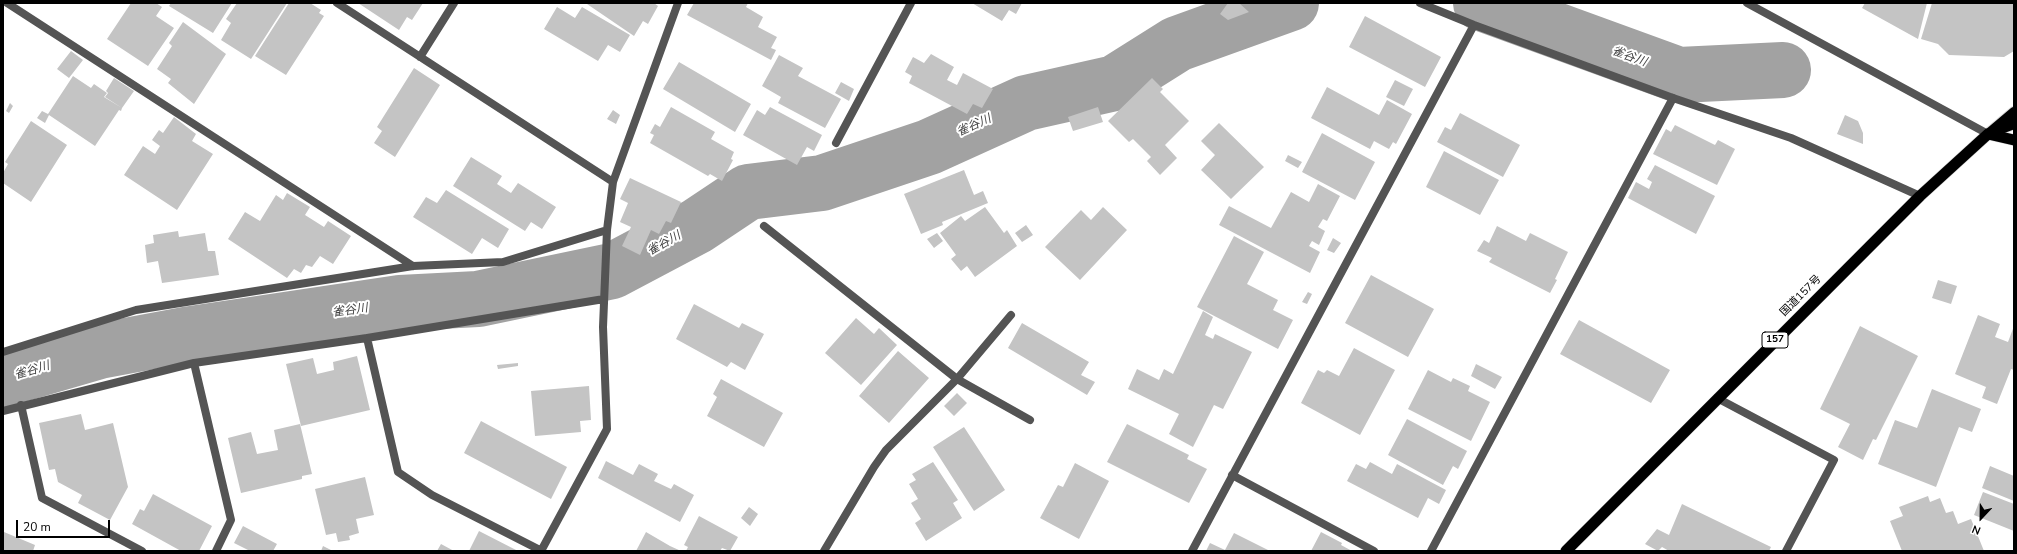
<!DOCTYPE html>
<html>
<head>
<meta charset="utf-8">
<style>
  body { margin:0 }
  #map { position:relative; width:2017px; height:554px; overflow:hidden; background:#fff; font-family:"Nunito Sans",sans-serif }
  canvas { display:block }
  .frame { position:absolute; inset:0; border:4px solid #000; pointer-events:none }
  .north { position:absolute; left:1961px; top:498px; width:40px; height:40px; -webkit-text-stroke:3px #fff; paint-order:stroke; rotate:202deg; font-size:11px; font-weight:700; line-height:16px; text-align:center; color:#000 }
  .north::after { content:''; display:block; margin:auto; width:14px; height:18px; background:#000; clip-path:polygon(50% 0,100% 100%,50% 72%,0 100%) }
  .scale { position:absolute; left:16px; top:520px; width:94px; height:18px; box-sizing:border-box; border:2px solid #000; border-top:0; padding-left:5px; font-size:12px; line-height:14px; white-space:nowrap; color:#000; -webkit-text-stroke:3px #fff; paint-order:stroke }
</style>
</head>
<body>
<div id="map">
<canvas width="2017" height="554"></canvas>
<div class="frame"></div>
<div class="north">N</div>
<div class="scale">20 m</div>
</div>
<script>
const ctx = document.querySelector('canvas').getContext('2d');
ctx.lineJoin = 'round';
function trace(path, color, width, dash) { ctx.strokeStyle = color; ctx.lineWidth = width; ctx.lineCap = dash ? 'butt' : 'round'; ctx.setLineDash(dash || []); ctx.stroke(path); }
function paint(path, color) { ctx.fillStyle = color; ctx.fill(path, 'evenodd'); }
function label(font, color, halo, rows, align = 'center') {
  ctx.font = font + ' "Nunito Sans","Noto Sans JP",sans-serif'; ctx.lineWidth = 4; ctx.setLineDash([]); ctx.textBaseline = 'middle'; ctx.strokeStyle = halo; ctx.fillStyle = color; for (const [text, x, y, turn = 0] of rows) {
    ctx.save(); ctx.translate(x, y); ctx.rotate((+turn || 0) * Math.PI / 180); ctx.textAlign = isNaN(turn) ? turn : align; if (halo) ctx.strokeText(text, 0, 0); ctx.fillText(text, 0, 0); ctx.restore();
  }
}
trace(new Path2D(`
  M1481,3L1679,75L1783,70
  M3,379L99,351L185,335L400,303L478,299L612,271L697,226L748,192L822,183L929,147L1026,103L1115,83L1177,44L1291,3`), '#a2a2a2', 56);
paint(new Path2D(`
  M131,3H156L162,7L156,16L174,28L148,66L107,39Z
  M171,3H232L213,33L169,6Z
  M237,3H287L251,59L221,40L231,23L226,19Z
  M289,3H310L321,10L319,13L324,16L286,75L255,56Z
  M358,3H423L412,20L407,17L399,30Z
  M588,3H654L658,6L648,24L643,21L634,36L587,4Z
  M694,3H748L746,7L763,17L758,27L777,37L771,48L776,50L771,60L687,15Z
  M972,3H1022L1016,14L1009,10L1002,21Z
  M1228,3H1239L1249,12L1228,20L1220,14Z
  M1865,3H1927L1918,39L1862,8Z
  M1932,3H2014V51L2004,57L1949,55L1938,44L1921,39Z
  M557,7L575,18L582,7L630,35L620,52L608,45L598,61L544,29Z
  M1365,16L1441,57L1425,87L1349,47Z
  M183,22L226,54L194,104L168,83L171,79L157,69L172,46L169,43Z
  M71,51L83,60L69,78L57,69Z
  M931,54L954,67L947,80L957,85L963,73L993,89L982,108L973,104L967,114L909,83L912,76L905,72L913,57L924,63Z
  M779,55L803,68L798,76L841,99L825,128L778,103L781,97L762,86Z
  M679,62L751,104L735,132L663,89Z
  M414,68L440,85L395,157L374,143L382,131L377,127Z
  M73,76L91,88L94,84L107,93L104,97L122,108L121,111L119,110L95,146L49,115L45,123L37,118L42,111L48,114Z
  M114,78L134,91L122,108L105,97L108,93L106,91Z
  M1152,78L1163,89L1160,92L1189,121L1165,145L1177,158L1160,175L1147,161L1151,157L1133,139L1129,142L1108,121Z
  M1395,80L1413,89L1404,106L1386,97Z
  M841,82L854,89L849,101L835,93Z
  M1327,87L1379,115L1387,100L1412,114L1396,144L1393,142L1389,149L1374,141L1370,149L1311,118Z
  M10,103L13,106L9,113L6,111Z
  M671,107L715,132L711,139L734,152L731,159L733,160L722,181L710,174L708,176L650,143L654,135L650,133L655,124L660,127Z
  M770,107L822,135L814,151L807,147L797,165L743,135L757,110L765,115Z
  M1098,107L1103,122L1073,131L1068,117Z
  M613,110L620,115L616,124L607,119Z
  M1460,113L1520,145L1503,177L1437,142L1445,127L1451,130Z
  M1845,115L1858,121L1863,133V144L1837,134Z
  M174,117L196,134L192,141L213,154L177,210L124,175L143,146L155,154L160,146L152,140L159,130L163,133Z
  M31,121L67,145L31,202L3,183V173L8,164L5,162Z
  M1219,123L1264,167L1231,199L1201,170L1215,155L1201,141Z
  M1675,125L1715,145L1718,140L1735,149L1717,185L1653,154L1666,129L1671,132Z
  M1322,133L1375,162L1355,200L1302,172Z
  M1444,151L1499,180L1480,215L1426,187Z
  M1288,155L1302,162L1298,168L1285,161Z
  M471,157L502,176L497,184L511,193L518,183L556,207L542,229L531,222L525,231L453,186Z
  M1655,165L1715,196L1696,234L1628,198L1636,182L1649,189L1652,182L1647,179Z
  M964,170L974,195L983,191L988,203L942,222L943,225L921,234L904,194Z
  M630,178L681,202L671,223L666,221L659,234L651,230L640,255L622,246L631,227L620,222L628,203L620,199Z
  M1318,184L1340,196L1327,221L1323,219L1318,227L1325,231L1319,245L1312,241L1309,246L1320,252L1310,273L1219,225L1229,206L1271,228L1291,192L1309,202Z
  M446,190L509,229L498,248L482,238L472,254L413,217L426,197L437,203Z
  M287,193L310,207L305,215L324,227L328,221L351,236L333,264L320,256L312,267L306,265L301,273L294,269L287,278L228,239L245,212L260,221L276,195L283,200Z
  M985,207L1004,233L1007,230L1017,246L975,277L967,266L961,271L951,259L956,255L940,233L961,216L965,221Z
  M1103,207L1127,230L1080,280L1045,247L1081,210L1091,220Z
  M1026,225L1033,235L1022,242L1015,233Z
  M1497,226L1526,241L1530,233L1568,252L1555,279L1557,280L1550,293L1489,262L1492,258L1477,251L1484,240L1489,243Z
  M178,231L179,237L205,233L208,251H215L219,275L162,283L158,261L147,263L145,245L154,243L153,235Z
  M937,233L943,241L934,248L927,239Z
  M1234,236L1264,252L1247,284L1278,300L1273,310L1293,320L1278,349L1197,307Z
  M1333,238L1341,243L1334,253L1327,250Z
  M1371,275L1434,309L1408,357L1345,323Z
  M1938,280L1957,286L1951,304L1932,298Z
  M1308,292L1312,294L1307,304L1302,302Z
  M694,304L739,328L742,323L764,334L745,370L731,362L727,367L676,339Z
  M1203,311L1213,317L1205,335L1213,339L1215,334L1252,352L1223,409L1214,405L1193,447L1169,434L1179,414L1128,389L1137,369L1159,380L1164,369L1173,374Z
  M1978,315L2000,324L1995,337L2008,342L2014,326V370L2011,369L1997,404L1982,398L1986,387L1955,374Z
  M856,318L874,334L879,328L897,345L861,385L825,353Z
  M1579,320L1670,370L1651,403L1560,354Z
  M1022,323L1089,362L1081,375L1095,382L1087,395L1008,348Z
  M1860,326L1918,356L1876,440L1873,439L1863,460L1838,447L1850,424L1820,409Z
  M1354,348L1395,370L1360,435L1301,403L1318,370L1324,373L1327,370L1339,376Z
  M898,351L929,378L889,423L859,396Z
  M357,356L370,410L301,426L286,364L313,358L317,374L334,370L333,362Z
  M518,363V366L498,369L497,365Z
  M1476,364L1502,377L1495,389L1471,376Z
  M1428,370L1451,382L1453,378L1470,386L1468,391L1490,402L1471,441L1408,409Z
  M721,379L783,413L764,447L707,416L717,397L713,394Z
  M589,386L591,420L580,421L581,432L535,436L531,391Z
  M1932,389L1981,409L1972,432L1959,427L1936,487L1878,464L1895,420L1917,428Z
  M957,393L967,403L954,416L944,406Z
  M81,414L85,430L113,423L128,487L110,520L78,503L82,495L58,482L55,469L49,470L39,423Z
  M1407,419L1467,451L1458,469L1453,466L1443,485L1388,455Z
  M481,421L567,467L551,499L464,453Z
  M300,424L312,474L302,476V479L241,493L228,438L251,432L257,454L278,450L274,430Z
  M1127,424L1189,455L1187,459L1207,469L1189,503L1107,462Z
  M964,427L1005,490L974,511L933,447Z
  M606,461L633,475L639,464L658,474L654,481L671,489L674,484L694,495L680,522L598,478Z
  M933,462L958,500L953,503L962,518L926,541L915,523L921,519L911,503L918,499L909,484L916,480L912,474Z
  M1370,462L1392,474L1397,464L1446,490L1439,504L1428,498L1418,518L1347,481L1356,464L1366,469Z
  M1075,463L1109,481L1079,539L1040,518L1058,485L1063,487Z
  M1990,466L2014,476V501L1982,488Z
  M365,477L374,515L356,519L359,533L349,536L350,540L338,542L336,533L326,535L315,489Z
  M1983,492L2014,504V531L1974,515Z
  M153,494L212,526L199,551H181L132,524L140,509L144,511Z
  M1928,496L1930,502L1940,498L1946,513L1953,511L1958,524L1971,519L1984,551H1902L1890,521L1903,516L1899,507Z
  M1682,504L1771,547L1769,551H1669L1662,547L1658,551L1645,544L1657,529L1669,535Z
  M749,507L758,514L750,526L741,518Z
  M699,516L738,537L730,551L722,548L720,551H686L688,547L684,545Z
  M243,526L277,544L273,551H250L234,543Z
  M479,531L518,551H469Z
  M4,532L35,545L33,551H3Z
  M646,532L670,546L681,551H636Z
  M1321,532L1342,543L1341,545L1352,551H1311Z
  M1234,533L1270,551H1206L1210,543L1225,550Z
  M441,544L454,551H437Z
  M323,546L333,551H321Z`), '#c4c4c4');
const primary = new Path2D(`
  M1998,130L2014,124
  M1988,134L2014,112`);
const trunk = new Path2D(`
  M1566,551L1920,196L1988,134L2014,140`);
trace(primary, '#dbdbdb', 12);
trace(trunk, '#dbdbdb', 12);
trace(new Path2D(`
  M764,226L957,379L1030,420
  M1717,398L1834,460L1786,551
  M824,551L874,467L886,450L957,379L1011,315
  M1431,551L1673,98`), '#545454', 8);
trace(new Path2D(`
  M7,3L413,266
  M337,3L613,182
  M1420,3L1474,25L1673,98L1791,138L1920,196
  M420,57L454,3
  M836,143L911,3
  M367,338L398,472L432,495L542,551
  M3,352L136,310L413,266L503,262L607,230
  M194,363L231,520L216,551
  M21,405L42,498L142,551
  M3,411L194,363L367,338L604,299
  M1232,475L1374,551
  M541,551L607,429L603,327L607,230L613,182L678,3
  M1192,551L1474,25`), '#545454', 8);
trace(new Path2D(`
  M1747,3L1988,134`), '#545454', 8);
trace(primary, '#000', 10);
trace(trunk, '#000', 11);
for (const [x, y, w] of [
  [1775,340,26]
]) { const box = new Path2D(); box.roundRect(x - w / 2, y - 8, w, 16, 3); ctx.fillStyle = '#fff'; ctx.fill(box); trace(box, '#000', 1); }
label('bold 10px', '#000', null, [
  ["157",1775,340]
]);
label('11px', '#000', '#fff', [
  ["国道157号",1801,296,-45]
]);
label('italic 12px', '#434343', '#fff', [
  ["雀谷川",1629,57,20],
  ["雀谷川",974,126,-24],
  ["雀谷川",664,244,-29],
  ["雀谷川",350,311,-8],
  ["雀谷川",32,371,-16]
]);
</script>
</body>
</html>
